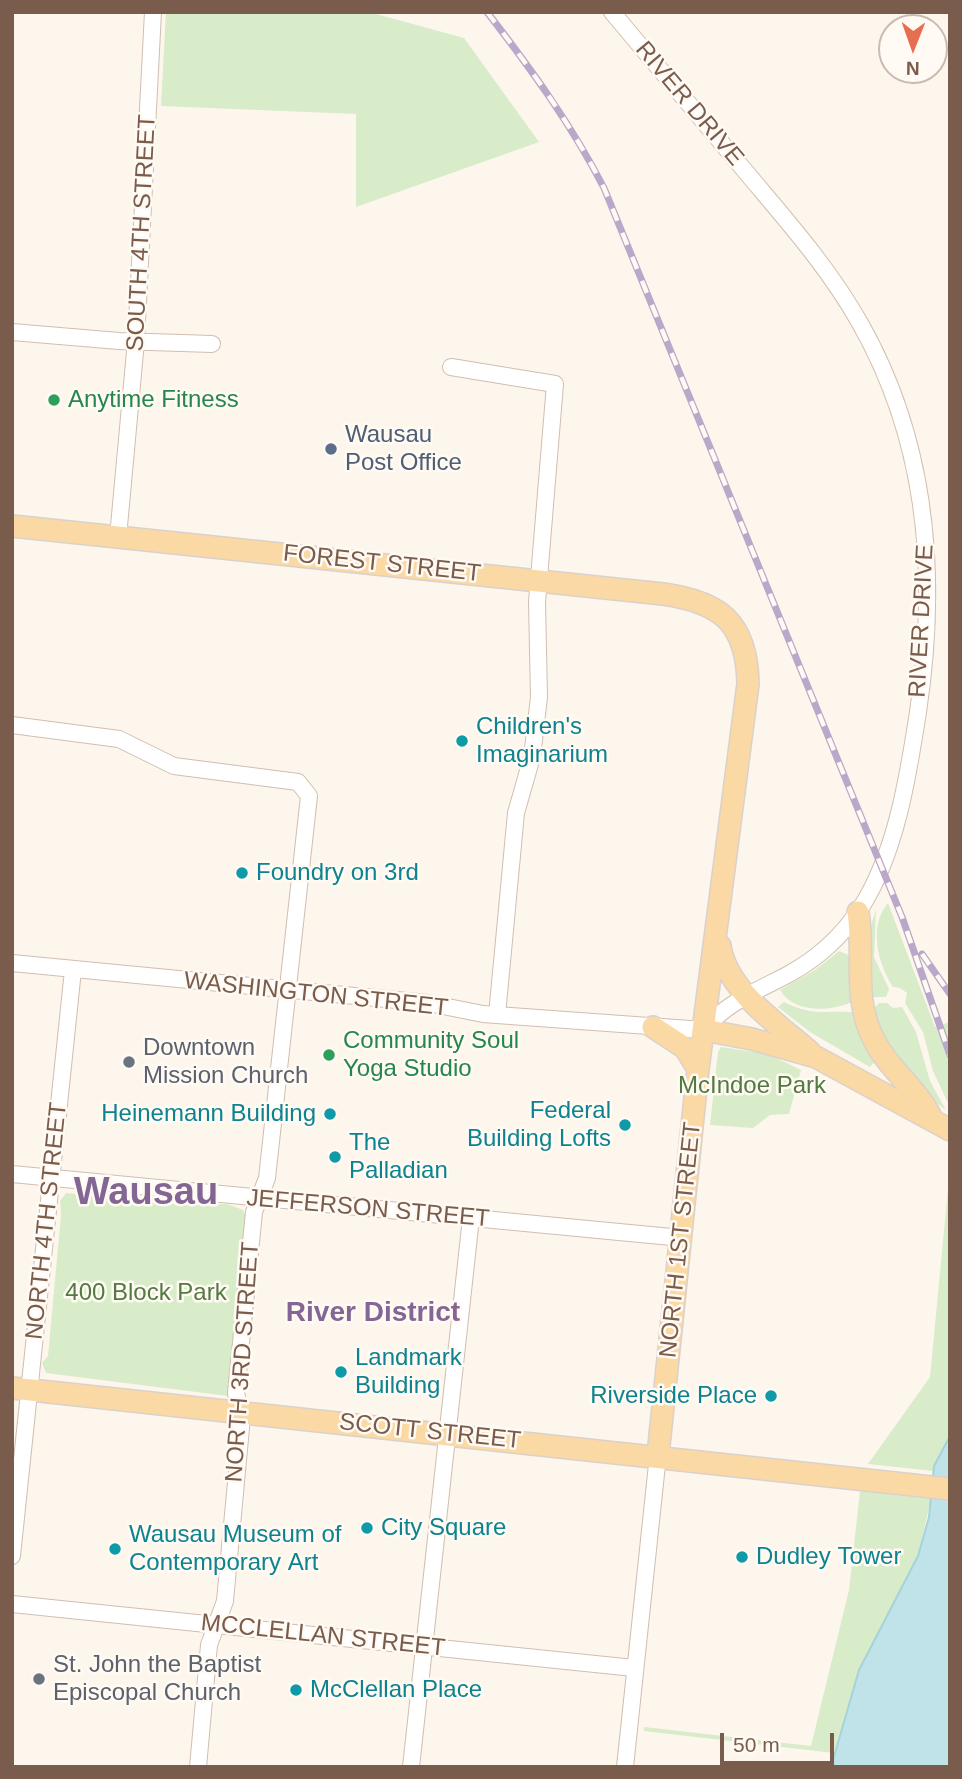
<!DOCTYPE html>
<html>
<head>
<meta charset="utf-8">
<style>
  body { margin:0 }
  #map { position:relative; width:962px; height:1779px; overflow:hidden; background:#fdf6ec; font-family:Helvetica,sans-serif }
  canvas { display:block }
  .frame { position:absolute; inset:0; border:14px solid #7a5c4d; pointer-events:none }
  .north { position:absolute; left:878px; top:14px; width:70px; height:70px; box-sizing:border-box; background:#fffaf3; border:2px solid #cabbb1; border-radius:50%; rotate:181deg; font-size:19px; font-weight:700; line-height:28px; text-align:center; color:#7a5c4d }
  .north::after { content:''; display:block; margin:auto; width:24px; height:32px; background:#e76f51; clip-path:polygon(50% 0,100% 100%,50% 72%,0 100%) }
  .scale { position:absolute; left:720px; top:1733px; width:114px; height:32px; box-sizing:border-box; border:4px solid #7a5c4d; border-top:0; padding-left:9px; font-size:21px; line-height:24px; white-space:nowrap; color:#7a5c4d; -webkit-text-stroke:5px #fffaf3; paint-order:stroke }
</style>
</head>
<body>
<div id="map">
<canvas width="962" height="1779"></canvas>
<div class="frame"></div>
<div class="north">N</div>
<div class="scale">50 m</div>
</div>
<script>
const ctx = document.querySelector('canvas').getContext('2d');
ctx.lineJoin = 'round';
function paint(path, color) { ctx.fillStyle = color; ctx.fill(path, 'evenodd'); }
function trace(path, color, width, dash) { ctx.strokeStyle = color; ctx.lineWidth = width; ctx.lineCap = dash ? 'butt' : 'round'; ctx.setLineDash(dash || []); ctx.stroke(path); }
function label(font, color, halo, rows, align = 'center') {
  ctx.font = font + ' Helvetica,sans-serif'; ctx.lineWidth = 5; ctx.setLineDash([]); ctx.textBaseline = 'middle'; ctx.strokeStyle = halo; ctx.fillStyle = color; for (const [text, x, y, turn = 0] of rows) {
    ctx.save(); ctx.translate(x, y); ctx.rotate((+turn || 0) * Math.PI / 180); ctx.textAlign = isNaN(turn) ? turn : align; if (halo) ctx.strokeText(text, 0, 0); ctx.fillText(text, 0, 0); ctx.restore();
  }
}
paint(new Path2D(`
  M166,12H369L464,38L539,142L356,207V114L161,106Z
  M888,903L935,1027L950,1022V1107L933,1071L923,1032L905,1003L907,993L900,988L893,987C878,964 868,926 888,903Z
  M876,909L874,957L889,989L886,997H871L869,932Z
  M839,951L851,956L854,1001C832,1012 794,1014 780,990L815,970Z
  M784,1002C816,1018 827,1009 857,1013L876,1060L870,1067L810,1032L778,1007Z
  M879,1003H887L893,1008L902,1007L916,1032L930,1081L946,1110L931,1099L881,1038L874,1008Z
  M721,1047L768,1054L801,1070L789,1114L770,1115L753,1128L710,1125L718,1052Z
  M950,1168V1436L933,1471L868,1464L930,1377Z
  M66,1193L184,1205L227,1204L243,1210L246,1217L228,1396L46,1373L42,1363L48,1356L61,1215L60,1201Z
  M860,1491L931,1499L918,1556L859,1670L834,1753L644,1731V1727L811,1746L849,1590Z`), '#d8ecc9');
const water = new Path2D(`
  M950,1436V1767H831L859,1670L918,1556L929,1517L934,1466Z`);
paint(water, '#bfe3e8');
trace(water, '#a5d3da', 2);
const minor = new Path2D(`
  M12,332L119,341L212,344
  M451,367L555,384L537,602L539,697L532,757L516,813L497,1015
  M118,537L136,341L153,12
  M12,725L119,739L174,766L298,782L309,796L267,1178L254,1212L236,1393L242,1417L225,1601L209,1645L198,1767
  M12,963L428,1003L483,1014L704,1030C725,1003 759,990 789,974C818,958 842,936 860,909C896,854 908,777 918,712C938,579 928,444 861,325C832,273 794,229 756,184C708,127 660,70 612,12
  M12,1174L682,1238
  M12,1556L73,970
  M12,1604L634,1668
  M411,1767L471,1218
  M625,1767L658,1455`);
const major = new Path2D(`
  M12,526L663,594C721,602 747,623 748,684L698,1069L658,1455
  M858,912C865,956 852,998 874,1040C889,1070 918,1089 932,1119
  M720,946C727,991 778,1024 810,1052
  M653,1027L685,1048L698,1069
  M704,1030L752,1039L816,1057L950,1130
  M12,1388L950,1489`);
trace(minor, '#d1beb0', 18);
trace(major, '#dad1cd', 24);
trace(minor, '#fff', 16);
trace(major, '#fbd9a5', 21);
const rail = new Path2D(`
  M487,12C531,69 571,124 604,188L902,917L950,1055
  M922,954L950,994`);
trace(rail, '#b9a8c9', 7);
trace(rail, '#fffaf3', 4.5, [13]);
for (const [x, y, r, color] of [
  [54,400,7,"#2e9e5b"],
  [331,449,7,"#5c6f8a"],
  [462,741,7,"#0f9aa8"],
  [242,873,7,"#0f9aa8"],
  [329,1055,7,"#2e9e5b"],
  [129,1062,7,"#6b7280"],
  [330,1114,7,"#0f9aa8"],
  [625,1125,7,"#0f9aa8"],
  [335,1157,7,"#0f9aa8"],
  [341,1372,7,"#0f9aa8"],
  [771,1396,7,"#0f9aa8"],
  [367,1528,7,"#0f9aa8"],
  [115,1549,7,"#0f9aa8"],
  [742,1557,7,"#0f9aa8"],
  [39,1679,7,"#6b7280"],
  [296,1690,7,"#0f9aa8"]
]) { const dot = new Path2D(); dot.arc(x, y, r, 0, 2 * Math.PI); ctx.fillStyle = color; ctx.fill(dot); trace(dot, '#fffaf3', 2.5); }
label('24px', '#7a5c4d', '#fffaf3', [
  ["RIVER DRIVE",689,104,50],
  ["SOUTH 4TH STREET",142,233,-87],
  ["FOREST STREET",382,564,6],
  ["RIVER DRIVE",922,621,-87],
  ["WASHINGTON STREET",316,995,6],
  ["JEFFERSON STREET",368,1209,5],
  ["NORTH 4TH STREET",47,1221,-84],
  ["NORTH 1ST STREET",681,1240,-84],
  ["NORTH 3RD STREET",243,1362,-86],
  ["SCOTT STREET",430,1432,6],
  ["MCCLELLAN STREET",323,1636,6]
]);
label('24px', '#27864d', '#fffaf3', [
  ["Anytime Fitness",68,400],
  ["Community Soul",343,1041],
  ["Yoga Studio",343,1069]
], 'left');
label('24px', '#4e5e75', '#fffaf3', [
  ["Wausau",345,435],
  ["Post Office",345,463]
], 'left');
label('24px', '#0d838f', '#fffaf3', [
  ["Children's",476,727],
  ["Imaginarium",476,755],
  ["Foundry on 3rd",256,873],
  ["Federal",611,1111,"right"],
  ["Building Lofts",611,1139,"right"],
  ["Heinemann Building",316,1114,"right"],
  ["The",349,1143],
  ["Palladian",349,1171],
  ["Landmark",355,1358],
  ["Building",355,1386],
  ["Riverside Place",757,1396,"right"],
  ["City Square",381,1528],
  ["Wausau Museum of",129,1535],
  ["Contemporary Art",129,1563],
  ["Dudley Tower",756,1557],
  ["McClellan Place",310,1690]
], 'left');
label('24px', '#5b616d', '#fffaf3', [
  ["Downtown",143,1048],
  ["Mission Church",143,1076],
  ["St. John the Baptist",53,1665],
  ["Episcopal Church",53,1693]
], 'left');
label('24px', '#537a41', '#fffaf3', [
  ["McIndoe Park",752,1086],
  ["400 Block Park",146,1293]
]);
label('bold 28px', '#846695', '#fffaf3', [
  ["River District",373,1313]
]);
label('bold 38px', '#846695', '#fffaf3', [
  ["Wausau",146,1194]
]);
</script>
</body>
</html>
